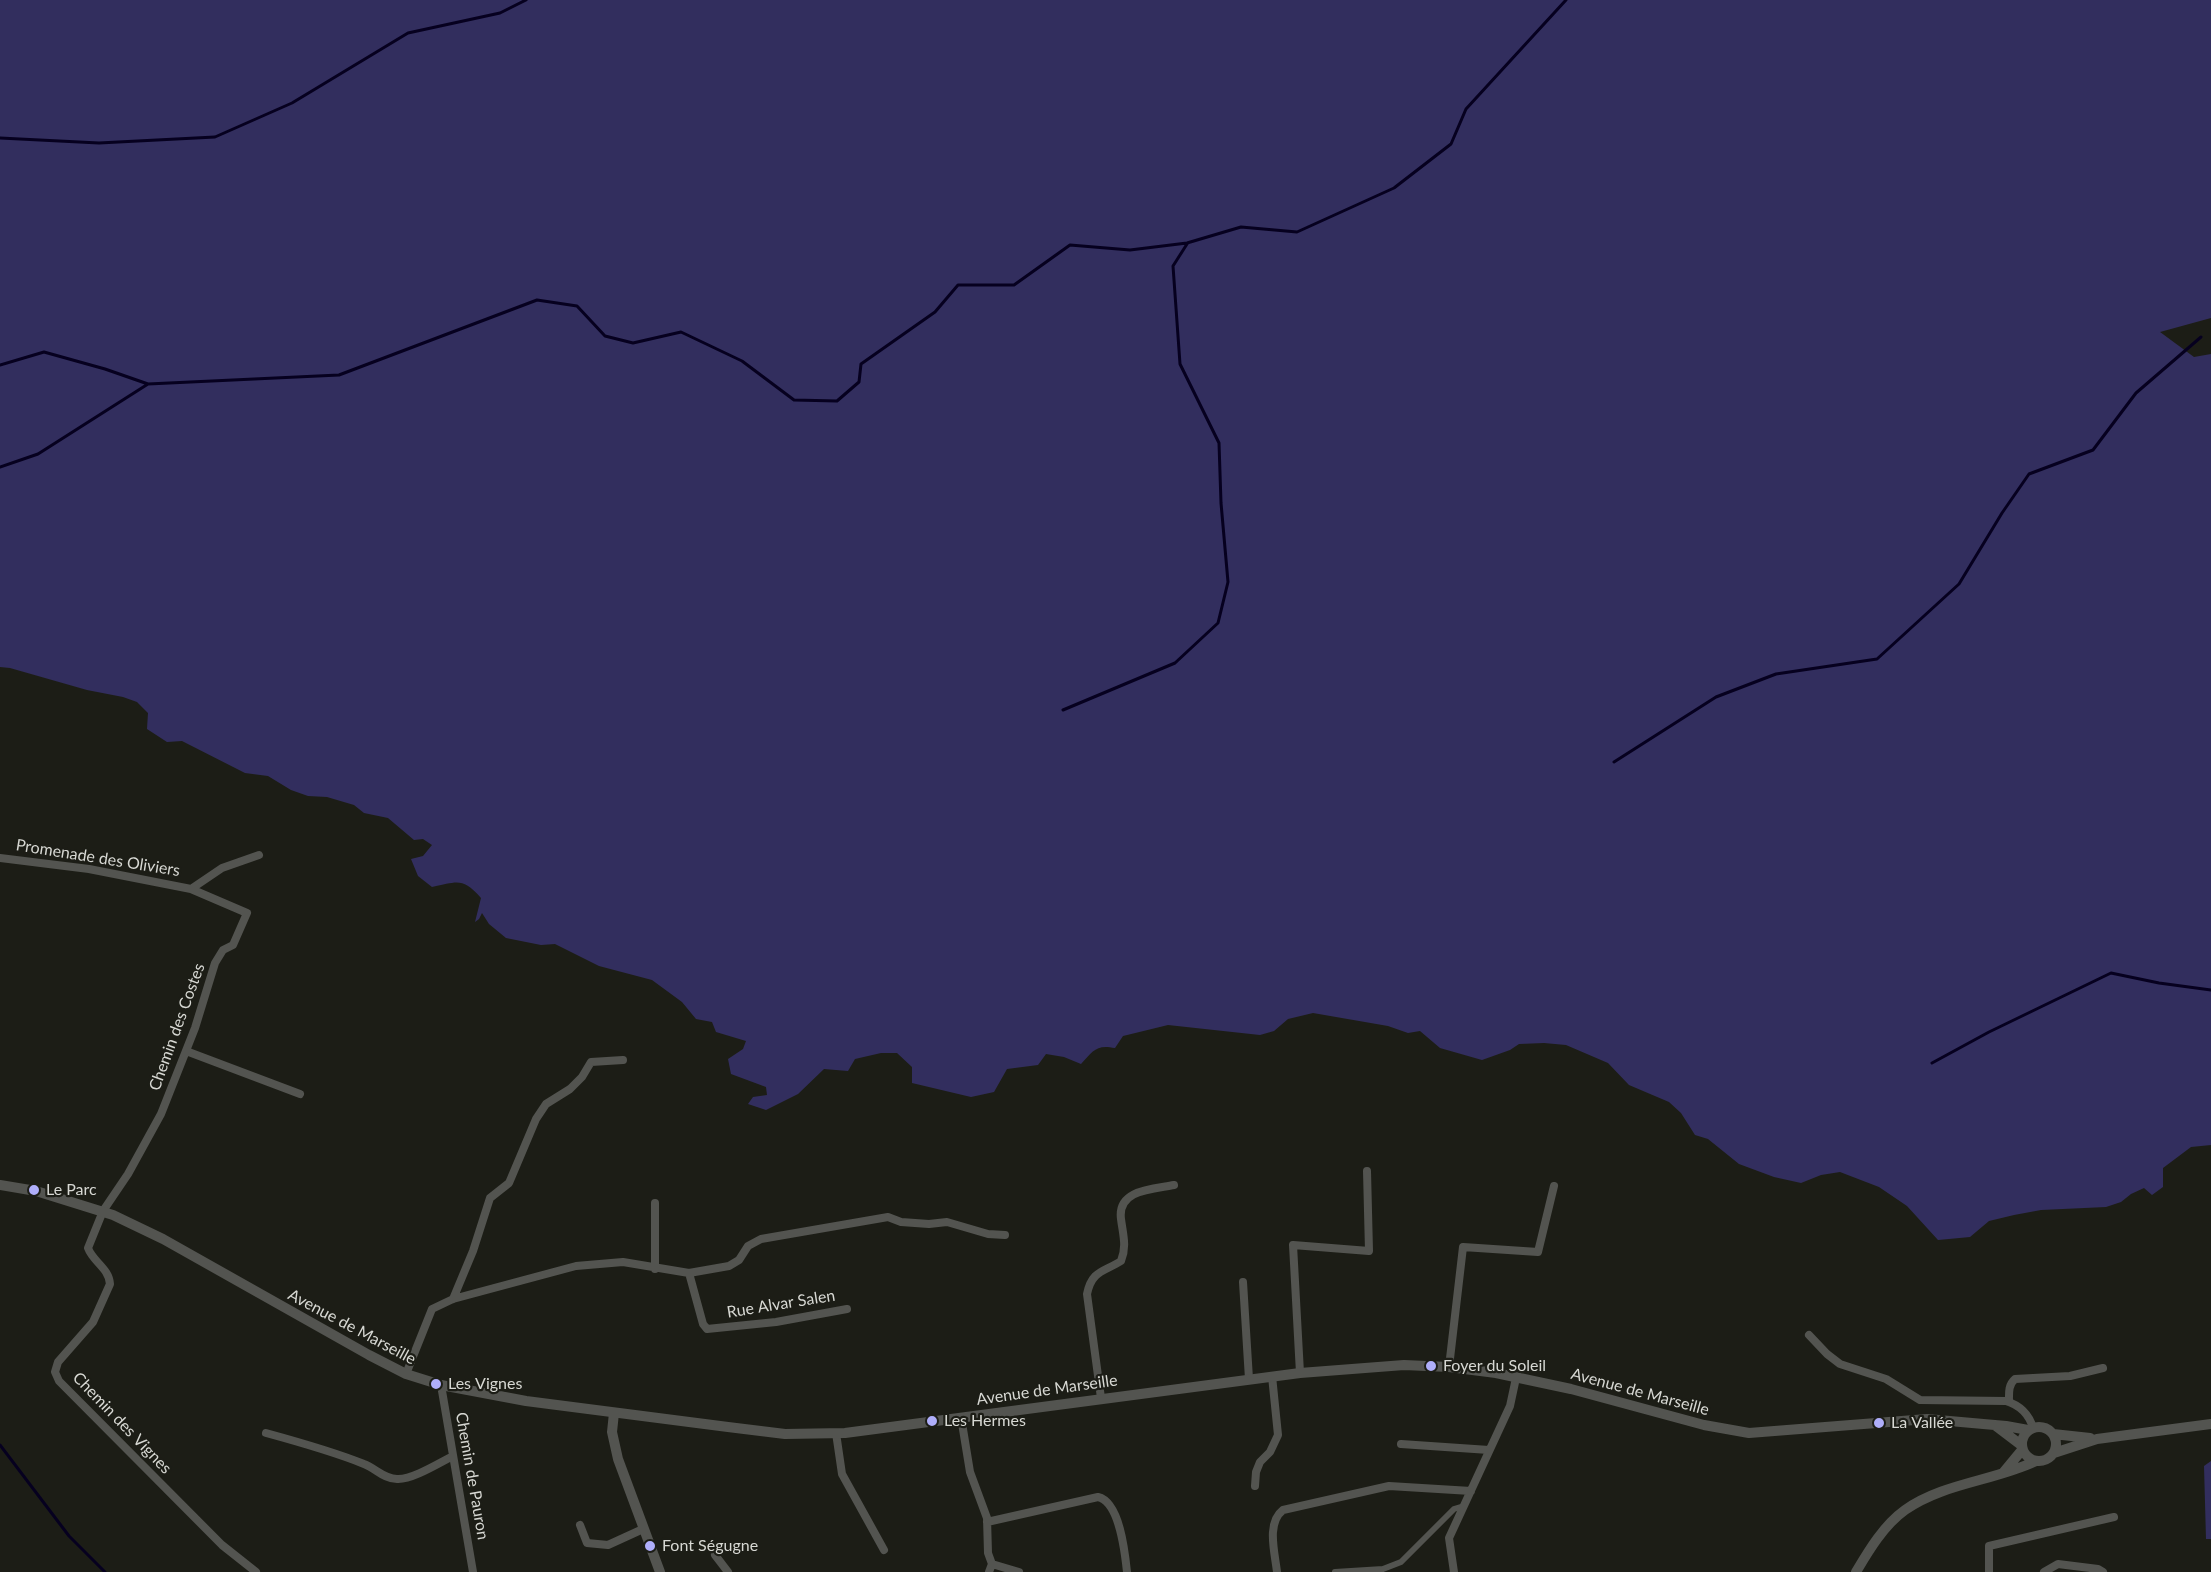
<!DOCTYPE html>
<html>
<head>
<meta charset="utf-8">
<style>
  body { margin:0 }
  canvas { display:block; background:#1c1d16 }
</style>
</head>
<body>
<canvas width="2211" height="1572"></canvas>
<script>
const ctx = document.querySelector('canvas').getContext('2d');
ctx.lineJoin = 'round';
function paint(path, color) { ctx.fillStyle = color; ctx.fill(path, 'evenodd'); }
function trace(path, color, width, dash) { ctx.strokeStyle = color; ctx.lineWidth = width; ctx.lineCap = dash ? 'butt' : 'round'; ctx.setLineDash(dash || []); ctx.stroke(path); }
function label(font, color, halo, rows, align = 'center') {
  ctx.font = font + ' Lato,sans-serif'; ctx.lineWidth = 4.5; ctx.setLineDash([]); ctx.textBaseline = 'middle'; ctx.strokeStyle = halo; ctx.fillStyle = color; for (const [text, x, y, turn = 0] of rows) {
    ctx.save(); ctx.translate(x, y); ctx.rotate((+turn || 0) * Math.PI / 180); ctx.textAlign = isNaN(turn) ? turn : align; if (halo) ctx.strokeText(text, 0, 0); ctx.fillText(text, 0, 0); ctx.restore();
  }
}
paint(new Path2D(`
  M0,0H2211V318L2160,332L2194,357L2211,354V1145L2191,1147L2163,1168V1187L2152,1195L2144,1188L2131,1194L2121,1202L2106,1207L2041,1210L2014,1215L1989,1221L1970,1237L1938,1240L1907,1206L1879,1187L1840,1172L1821,1175L1801,1183L1774,1177L1739,1164L1708,1139L1695,1135L1681,1113L1669,1102L1629,1085L1608,1063L1566,1045L1544,1043L1519,1044L1510,1050L1482,1060L1440,1048L1420,1031L1408,1033L1388,1026L1313,1013L1288,1019L1274,1031L1260,1035L1168,1025L1123,1036L1115,1048C1096,1044 1093,1051 1081,1064L1064,1057L1046,1054L1038,1065L1007,1069L994,1092L971,1097L912,1083V1067L897,1053H881L855,1059L848,1071L824,1069L798,1094L766,1110L748,1104L753,1097L767,1095L766,1087L731,1074L728,1059L743,1049L746,1041L716,1032L712,1022L696,1019L682,1002L652,980L599,966L555,944L541,945L506,938L489,924L482,913L479,919L475,922L481,898C462,877 458,882 432,887L418,876L411,859L423,856L432,845L423,839L414,840L388,818L364,813L354,805L327,797L308,796L291,790L268,776L245,773L182,741L167,742L147,729L148,713L137,702L123,697L87,690L10,668L0,667Z
  M2211,1461V1539H2206L2204,1466Z`), '#322e5e');
trace(new Path2D(`
  M0,138L99,143L215,137L292,103L408,33L500,13L526,0
  M0,365L44,352L105,369L148,384L339,375L537,300L577,306L605,336L633,343L681,332L742,361L794,400L837,401L859,382L861,364L935,312L958,285H1014L1070,245L1130,250L1187,243L1241,227L1297,232L1394,188L1451,144L1466,109L1566,0
  M0,467L38,454L148,384
  M1063,710L1175,663L1218,623L1228,582L1221,503L1219,443L1180,364L1173,266L1187,244
  M1614,762L1716,697L1776,674L1877,659L1959,584L2002,513L2029,474L2093,450L2136,393L2201,337
  M1932,1063L1989,1032L2111,973L2159,983L2211,990
  M0,1445L69,1536L105,1572`), '#06001f', 3);
trace(new Path2D(`
  M1335,1572L1383,1569L1401,1562L1454,1509L1464,1506`), '#535450', 6);
trace(new Path2D(`
  M0,858L89,869L191,889
  M186,1051L300,1094
  M655,1203V1269
  M689,1273L703,1324L707,1329L776,1322L847,1309
  M1243,1282L1249,1379
  M453,1299L473,1251L490,1198L509,1183L536,1119L546,1104L570,1089L582,1077L591,1062L623,1060
  M1809,1335L1827,1354L1840,1364L1886,1379L1920,1400L2006,1401C2019,1405 2029,1414 2033,1428
  M1449,1367L1463,1247L1538,1252L1554,1186
  M1300,1373L1293,1245L1369,1251L1367,1171
  M406,1374L432,1309L453,1299L576,1266L623,1262L689,1273L729,1266L739,1260L748,1246L761,1239L888,1217L901,1222L929,1224L947,1222L988,1234L1005,1235
  M441,1385L473,1572
  M1101,1398L1087,1294C1092,1270 1104,1272 1121,1261C1127,1246 1123,1235 1121,1219C1117,1189 1154,1189 1174,1185
  M2009,1402C2009,1393 2008,1385 2015,1379L2070,1376L2103,1368
  M961,1417L970,1472L987,1518L988,1553L992,1564L989,1572
  M266,1433C299,1442 332,1451 364,1464C375,1468 384,1479 397,1479C412,1480 439,1463 453,1456
  M836,1433L842,1474L884,1550
  M1401,1444L1489,1450
  M1255,1486L1256,1472L1260,1462L1270,1452L1278,1435L1272,1376
  M987,1522L1098,1497C1120,1502 1125,1553 1127,1572
  M580,1525L587,1543L608,1545L643,1529
  M715,1555L728,1572
  M992,1564L1019,1572
  M256,1572L222,1545L59,1381L55,1372L58,1362L93,1322L110,1284C109,1268 93,1262 88,1248L103,1211L128,1174L161,1114L195,1028L215,963L223,950L233,945L247,913L191,889L222,868L259,855
  M1277,1572C1275,1553 1266,1523 1283,1510L1389,1486L1471,1491
  M1454,1572L1449,1538L1510,1406L1516,1378
  M1989,1572V1546L2114,1517
  M2044,1572L2058,1564L2098,1569L2103,1572`), '#535450', 8);
trace(new Path2D(`
  M0,1185L36,1191L113,1215L163,1239L369,1355L406,1374L441,1385L526,1401L728,1427L785,1434L845,1433L1300,1373L1404,1365L1449,1367L1496,1373L1571,1389L1704,1425L1749,1433L1927,1419L2006,1426L2028,1430
  M614,1413L612,1432L618,1459L660,1572
  M1996,1426L2021,1445
  M2022 1444a17 17 0 1 1 34 0a17 17 0 1 1-34 0Z
  M2053,1434L2090,1438
  M2054,1453L2097,1439L2211,1424
  M2003,1473L2022,1450
  M1856,1572C1869,1550 1884,1525 1905,1510C1943,1483 1994,1481 2036,1461`), '#535450', 10);
for (const [x, y, r, color] of [
  [34,1190,6,"#afaefa"],
  [1431,1366,6,"#afaefa"],
  [436,1384,6,"#afaefa"],
  [932,1421,6,"#afaefa"],
  [1879,1423,6,"#afaefa"],
  [650,1546,6,"#afaefa"]
]) { const dot = new Path2D(); dot.arc(x, y, r, 0, 2 * Math.PI); ctx.fillStyle = color; ctx.fill(dot); trace(dot, '#1c1d16', 2); }
label('16px', '#d7d8d3', '#1c1d16', [
  ["Promenade des Oliviers",98,858,9],
  ["Chemin des Costes",177,1027,-70],
  ["Rue Alvar Salen",781,1304,-9],
  ["Avenue de Marseille",352,1327,28],
  ["Avenue de Marseille",1047,1390,-8],
  ["Avenue de Marseille",1640,1392,15],
  ["Chemin des Vignes",122,1423,46],
  ["Chemin de Pauron",472,1476,80]
]);
label('16px', '#d7d8d3', '#1c1d16', [
  ["Le Parc",46,1190],
  ["Foyer du Soleil",1443,1366],
  ["Les Vignes",448,1384],
  ["Les Hermes",944,1421],
  ["La Vallée",1891,1423],
  ["Font Ségugne",662,1546]
], 'left');
</script>
</body>
</html>
